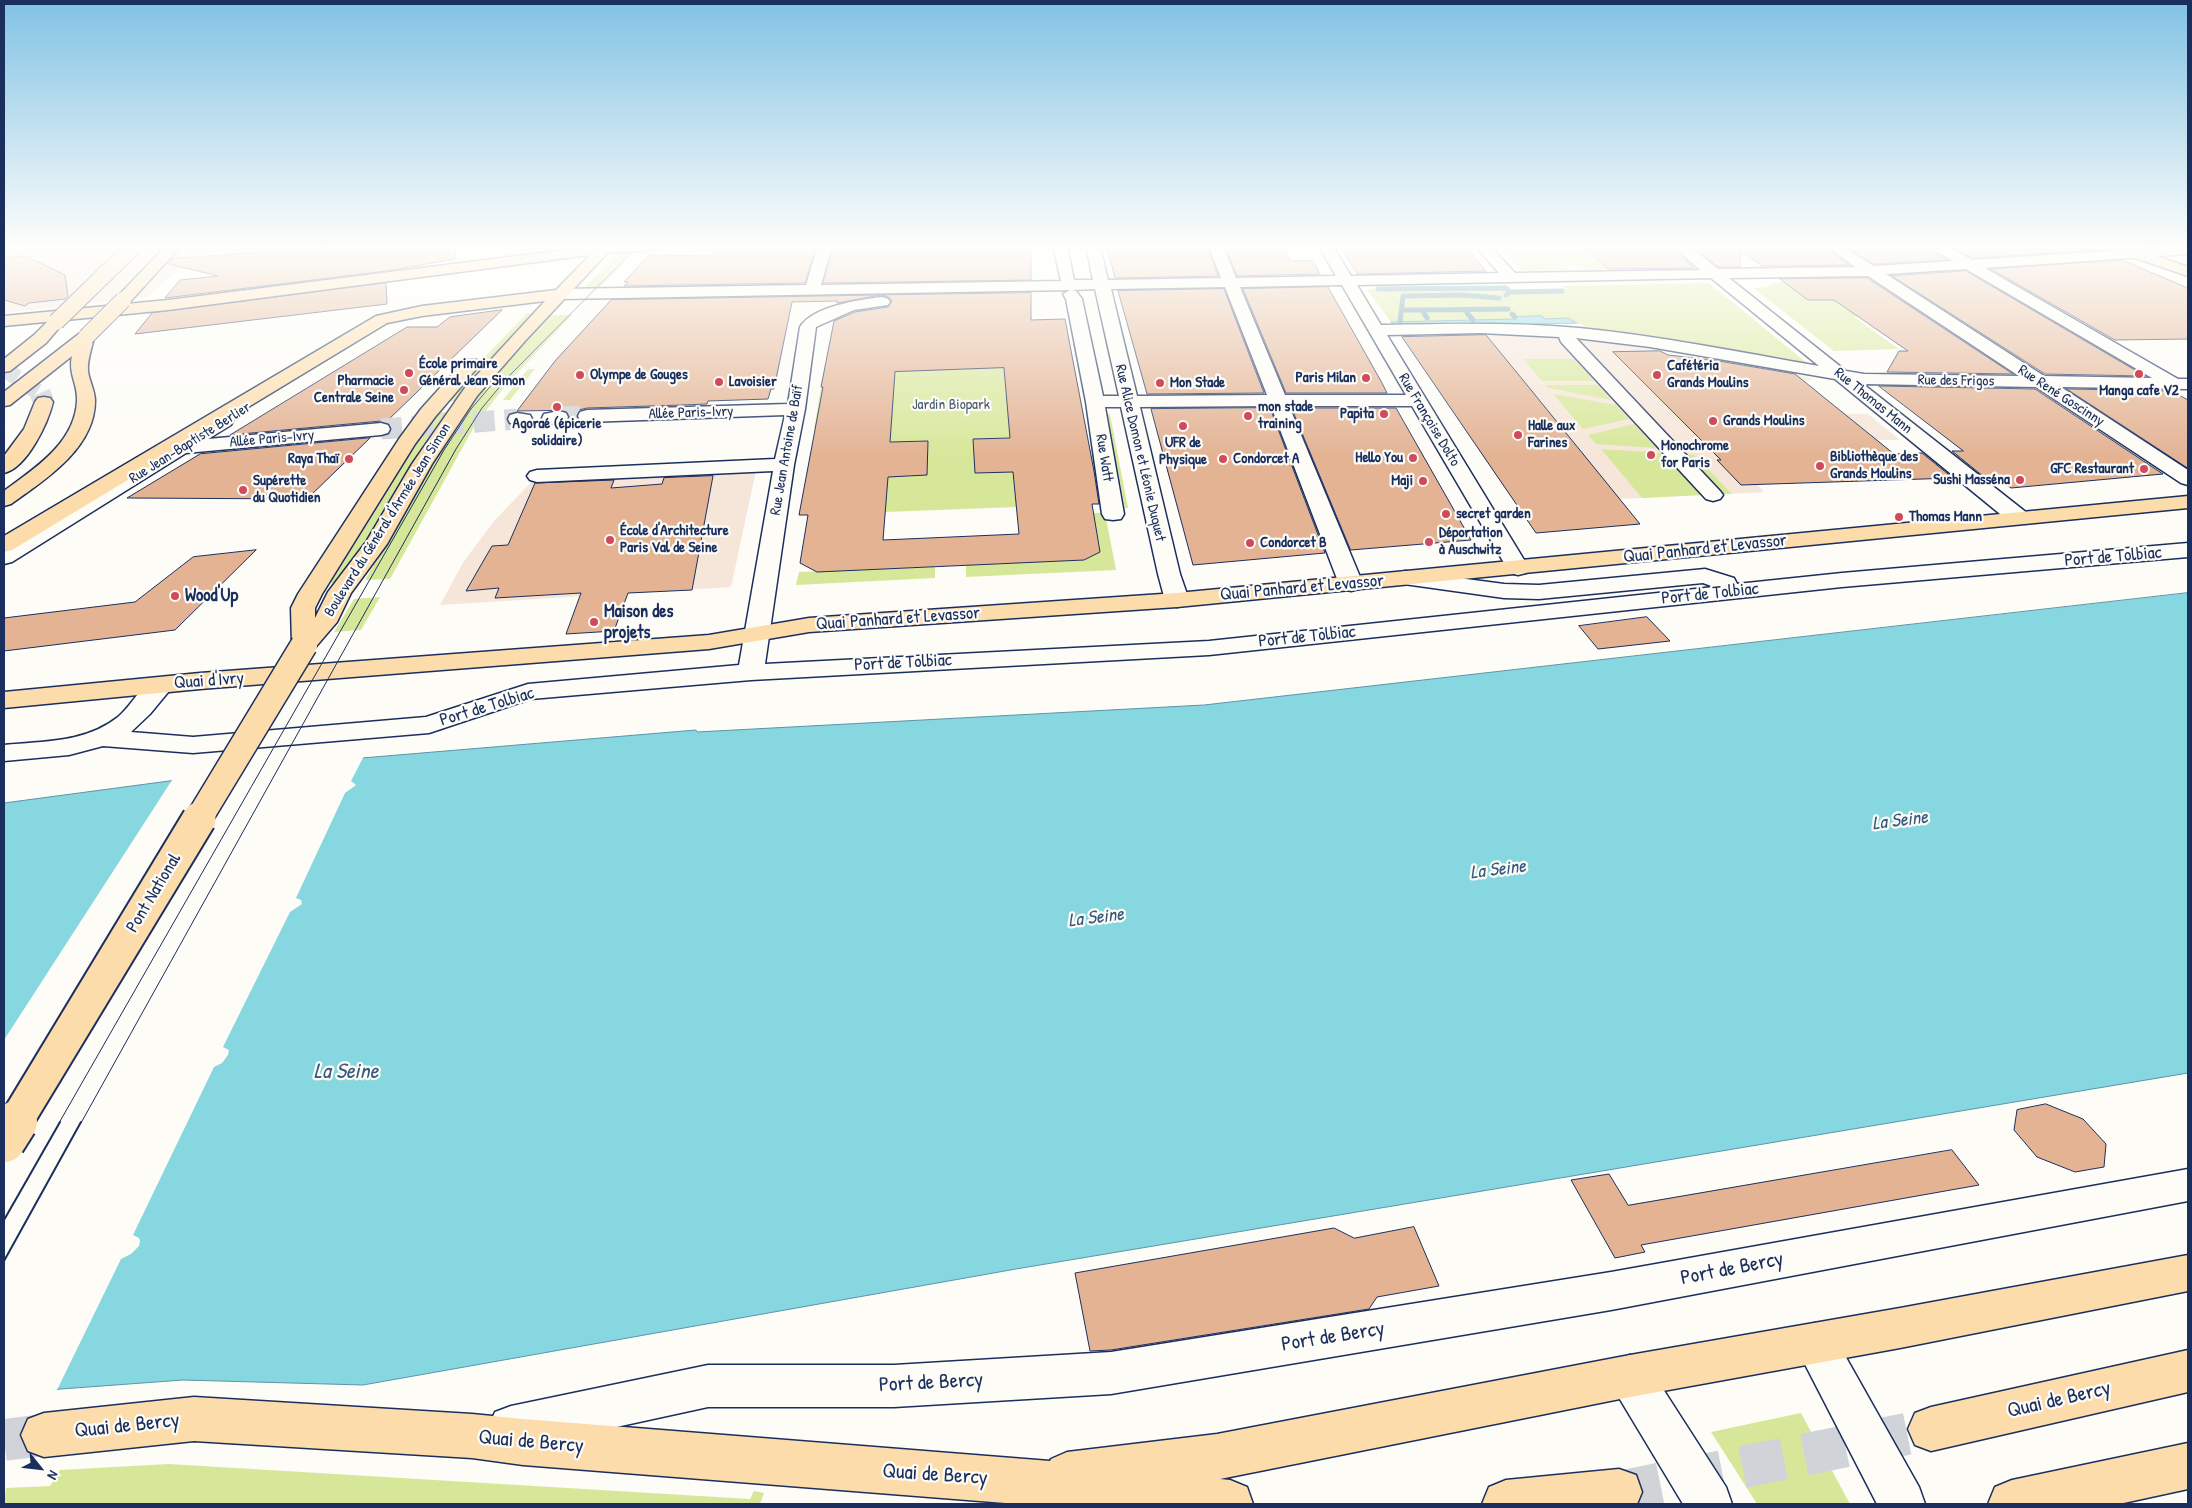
<!DOCTYPE html>
<html>
<head>
<meta charset="utf-8">
<style>
  body { margin:0 }
  #map { position:relative; width:2192px; height:1508px; overflow:hidden; background:#fdfcf7; font-family:"Patrick Hand",sans-serif }
  canvas { display:block }
  .frame { position:absolute; inset:0; border:5px solid #1b2f5e; pointer-events:none }
  .north { position:absolute; left:15px; top:1443px; width:50px; height:50px; -webkit-text-stroke:4px #fdfcf7; paint-order:stroke; rotate:119deg; font-size:14px; font-weight:700; line-height:20px; text-align:center; color:#1b2f5e }
  .north::after { content:''; display:block; margin:auto; width:18px; height:22px; background:#1b2f5e; clip-path:polygon(50% 0,100% 100%,50% 72%,0 100%) }
</style>
</head>
<body>
<div id="map">
<canvas width="2192" height="1508"></canvas>
<div class="frame"></div>
<div class="north">N</div>
</div>
<script>
const ctx = document.querySelector('canvas').getContext('2d');
ctx.lineJoin = 'round';
function paint(path, color) { ctx.fillStyle = color; ctx.fill(path, 'evenodd'); }
function trace(path, color, width, dash) { ctx.strokeStyle = color; ctx.lineWidth = width; ctx.lineCap = dash ? 'butt' : 'round'; ctx.setLineDash(dash || []); ctx.stroke(path); }
function label(font, color, halo, rows, align = 'center') {
  ctx.font = font + ' "Patrick Hand",sans-serif'; ctx.lineWidth = 4.5; ctx.setLineDash([]); ctx.textBaseline = 'middle'; ctx.strokeStyle = halo; ctx.fillStyle = color; for (const [text, x, y, turn = 0] of rows) {
    ctx.save(); ctx.translate(x, y); ctx.rotate((+turn || 0) * Math.PI / 180); ctx.textAlign = isNaN(turn) ? turn : align; if (halo) ctx.strokeText(text, 0, 0); ctx.fillText(text, 0, 0); ctx.restore();
  }
}
paint(new Path2D(`
  M4,246H299L196,254L148,297L4,313Z
  M1466,335H1515L1567,338L1629,346L1663,351L1668,355L1734,362L1809,377L1813,380L1805,381L1845,414H1868L1900,440H1878L1757,484L1764,492L1620,499L1639,524L1536,533L1402,337Z
  M757,466L731,587L440,605L464,561L495,520L541,472Z`), '#f5e6d9');
paint(new Path2D(`
  M1499,246H1584L1609,269L1585,270L1581,266H1565L1568,270L1522,271Z
  M635,251L596,291L583,289L618,253Z
  M1787,281L1808,300L1902,299L1928,316L1854,317L1899,349L1834,351L1753,288L1768,287L1770,284Z
  M1709,283L1807,363H1794L1587,329L1582,324H1551L1552,327L1478,324L1393,325L1367,289L1509,287L1512,290H1565L1562,286Z
  M527,313H536L487,363L455,401H445L479,363Z
  M550,315H572L505,386L475,425L390,579L365,580L440,450L484,386Z
  M1523,359H1574L1594,381H1542Z
  M1004,368L1006,395L1079,392L1082,406L1008,408L1010,438L974,439L975,473L1013,472L1017,507L885,512L888,477L927,475L928,441L890,442L891,426L814,429L821,387L894,385L895,372Z
  M528,369H535L510,400H503Z
  M1545,385H1598L1611,400L1548,388Z
  M1553,394L1616,405L1629,419L1583,429Z
  M437,412H447L346,573L335,583H327L400,465Z
  M1107,414H1110L1128,508H1125Z
  M1634,424L1656,448L1596,444L1588,435Z
  M1601,449L1662,453L1701,495L1642,498Z
  M1684,454L1694,455L1732,494H1723Z
  M1093,513H1105L1116,570L966,577V565L1084,560L1100,551Z
  M935,567V578L796,585L799,572Z
  M380,597L361,630L334,632L354,599Z
  M1801,1413L1850,1504H1757L1711,1432Z
  M169,1464L750,1499L754,1491L764,1493L760,1504H4L6,1488L50,1486L60,1470Z`), '#d7e79a');
const water = new Path2D(`
  M1542,316L1545,319L1568,318L1577,323L1536,324V326L1478,324L1393,325L1391,322L1514,319L1513,317Z
  M2188,593V1073L1016,1269L363,1385L183,1380L61,1389L4,1396V803L199,777L362,758L696,730L697,732L1204,705Z`);
paint(water, '#86d7df');
trace(water, '#5b94ab', 1);
paint(new Path2D(`
  M364,756L351,781L356,785L345,793L296,898L301,900L302,904L290,912L223,1047L229,1050L228,1055L222,1063L214,1067L133,1235L139,1238L140,1241L139,1246L131,1254L121,1259L56,1392L4,1398V1040L174,777Z`), '#fdfcf7');
trace(new Path2D(`
  M1378,289L1506,288L1510,292
  M1506,295L1510,292L1562,291
  M1402,310H1422
  M1467,313L1473,320
  M1512,314L1515,317
  M1427,318L1422,310L1508,309
  M1400,322L1403,296L1461,295L1499,298`), '#5b94ab', 5);
const building = new Path2D(`
  M343,246H455L456,259L386,271L165,298L180,280L218,276L169,264L171,259Z
  M720,246H816L805,283L624,286L628,282H624L649,255L712,256Z
  M834,246H1031V280L823,283Z
  M1117,246H1203L1205,251H1209L1218,276L1115,278L1107,247Z
  M1340,246H1465L1486,271L1358,274Z
  M1584,246H1671L1694,268L1609,269Z
  M1692,246H1824L1849,265L1762,266L1740,250V267H1719Z
  M1845,246H1928L1931,251L1947,260L1874,264Z
  M1950,246H2086L2097,250L1972,258Z
  M1284,250L1290,261H1313L1320,274L1237,276L1227,251Z
  M26,256L65,275L68,296L65,299L29,303L25,306L4,300V258Z
  M2122,260L2188,288V339L2115,340L1991,269Z
  M1966,271L2145,376L2045,374L1892,276Z
  M1867,278L2013,374L1887,372L1899,351H1908L1834,300H1808L1780,279Z
  M386,283L387,304L135,334L152,313Z
  M1328,287L1382,383L1387,393H1286L1243,289Z
  M1224,289L1264,393L1147,394L1118,291Z
  M1031,293V320L1065,319L1094,471L1099,504H1092L1100,552L1084,560L817,572L800,563L808,515H799L823,387H821L834,321L855,312L888,307L892,301L889,297L882,295ZM1004,368L1010,438L973,439L975,473L1013,472L1019,534L883,540L888,477L927,475L928,441L890,442L895,372Z
  M881,295L837,303V301L792,302L774,389H771L768,399L708,401L707,404L682,405L587,408L579,410L517,411L555,361L611,300Z
  M502,310L386,422L381,421L230,435L407,327H437L450,317Z
  M1486,335L1527,385L1640,524L1536,533L1402,337Z
  M1660,351L1668,355L1713,360L1795,374L1894,454L1922,453L1953,478L1741,485L1717,460H1721L1613,352Z
  M1879,386L2035,389L2163,474L2011,488L1996,476L1984,477L1952,451H1963Z
  M2067,389L2172,391L2188,400V468Z
  M1270,408L1325,553L1193,565L1151,409Z
  M1292,408H1396L1471,540L1351,550Z
  M370,438L307,499L127,498L200,454Z
  M713,476L692,590L628,593L614,631L566,634L581,593L495,598L499,588L466,591L492,546L508,545L535,483L614,480L611,488L662,484L664,478Z
  M256,550L175,630L4,651V618L135,602L193,557Z
  M1647,617L1670,641L1598,649L1579,626Z
  M2046,1104L2083,1119L2106,1144L2104,1167L2075,1172L2037,1157L2014,1130L2017,1110Z
  M1952,1150L1979,1185L1641,1245L1645,1252L1615,1258L1571,1180L1609,1174L1628,1205Z
  M1414,1227L1439,1286L1377,1297L1369,1309L1111,1350L1090,1351L1075,1273L1334,1228L1354,1238Z`);
paint(building, '#e3b394');
trace(building, '#1b2f5e', 1);
trace(new Path2D(`
  M559,417L587,416
  M381,429L517,419`), '#d0d3d8', 21, [21, 10]);
trace(new Path2D(`
  M4,1440L44,1435
  M1619,1492L1931,1429`), '#d0d3d8', 42, [42, 21]);
trace(new Path2D(`
  M4,369L41,394`), '#d0d3d8', 16, [16, 8]);
trace(new Path2D(`
  M40,393L44,402`), '#d0d3d8', 21, [21, 10]);
const minor = new Path2D(`
  M599,246H662L655,250L604,253L597,249Z
  M818,246H832L821,285L1061,281L1053,246H1067L1074,280H1093L1086,246H1100L1108,280L1221,278L1209,246H1223L1236,278L1336,276L1319,246H1333L1351,276L1499,273L1475,246H1490L1515,273L1700,270L1673,246H1689L1718,269L1855,267L1826,246H1842L1874,266L1953,261L1932,249L1930,246H1947L1972,260L2188,246V254L1985,268L2178,379H2188V389L2061,387L2188,470V485L2181,483L2036,387L1863,384L2027,513L2030,518L2027,523L2019,524L2011,523L1835,379L1650,347L1576,338L1720,491L1723,495L1720,499L1713,501L1706,499L1561,342L1559,337L1481,333L1387,335L1529,568L1526,573L1518,575L1510,573L1507,568L1412,406H1289L1363,584L1359,589L1351,591L1343,589L1339,584L1271,406L1140,407L1180,574L1189,600L1185,605L1177,607L1169,605L1165,600L1158,574L1121,407H1105L1124,514L1121,519L1113,520L1105,519L1102,514L1086,402L1066,299L1063,294L1070,290L562,299L557,297L554,294L557,291L562,289L806,285ZM1966,269L2152,378L2044,376L1886,274ZM1868,276L2019,376L1864,374L1846,371L1729,278ZM1711,278L1819,366C1739,352 1659,336 1579,328C1513,322 1447,324 1381,325L1357,285ZM1342,285L1406,395H1285L1240,287ZM1225,287L1267,395L1137,396L1111,289ZM1095,289L1119,396H1103L1082,299L1076,291L1072,290Z
  M882,297L888,299L890,302L888,305L854,310L816,327L805,409L794,465L765,664L1209,641L1714,587L1703,583L1539,599L1504,598L1397,583L1394,578L1397,573L1405,571L1504,584L1539,585L1705,569L1734,578L1737,584L1842,573L2188,543V557L1842,587L1209,655L751,680L531,699L429,733L193,753L103,746L69,755L4,761V745C44,741 85,743 118,717C130,707 140,688 152,680C157,676 164,678 170,680L174,685L150,714L131,732L193,737L426,717L528,684L739,665L773,471L537,482L530,480L527,476L530,472L537,470L775,459L785,415L587,422L580,420L578,416L580,412L587,410L788,404L800,327C813,306 859,300 882,297Z
  M559,411L566,413L568,417L566,421L551,424L544,422L542,418L544,414Z
  M517,413L530,415L532,419L530,423L523,425L510,423L508,419L510,415Z
  M224,415L231,417L233,421L231,425L208,439L381,423L388,425L390,429L388,433L381,435L186,453L12,562L4,564V548L217,417Z
  M2188,1169V1201L1611,1310L1111,1394L894,1407H708L511,1450L495,1444L488,1428L495,1412L511,1406L708,1365H894L1111,1352L1611,1272Z
  M1815,1323L1830,1329L1919,1487L1925,1504H1877L1794,1343L1800,1329Z
  M1630,1355L1645,1361L1726,1487L1732,1504H1683L1615,1391L1608,1376L1615,1361Z`);
const major = new Path2D(`
  M596,246H614L525,341L477,396L432,464L387,544L351,593L337,622L313,650L304,652L295,650L292,645L291,608L298,594L399,439L421,409L465,360H477L480,364L477,368L435,417L415,444L322,594L315,608V618L328,592L366,542L412,464L464,389L545,301L422,316L387,323L12,550L4,552V536L376,316L422,306L556,290L590,255L168,310L4,326V316L168,300Z
  M2107,246H2127L2188,267V276L2109,249Z
  M2188,496V508L1177,607L809,632L709,649L200,689L4,708V692L200,673L709,635L809,618L1177,593Z
  M2188,1255V1291L1900,1348L1630,1397L1220,1479L1230,1480L1247,1487L1253,1504H1018L523,1465L472,1458L194,1441L44,1457L28,1451L21,1435L28,1419L44,1413L194,1397L472,1414L523,1419L1050,1461L1051,1459L1067,1452L1217,1434L1630,1355L1900,1308Z
  M2188,1350V1392L1931,1451L1915,1445L1908,1429L1915,1413L1931,1407Z
  M2188,1443V1489L2119,1504H1988L1995,1487L2012,1480Z
  M1619,1469L1636,1475L1642,1492L1637,1504H1482L1489,1487L1506,1480Z`);
const highway = new Path2D(`
  M166,246H181L129,303H117L115,300L117,297Z
  M56,317L62,319L64,322L46,343L10,371L4,372V359L34,335L50,319Z
  M86,332L92,333L94,337C92,348 87,360 88,371C89,381 95,390 95,401C95,448 45,480 11,504L4,506V491C34,469 75,443 77,401C78,384 68,374 72,356L10,405L4,406V392L80,333Z
  M44,397L50,398L53,402C48,423 27,468 4,473V456L24,429L35,402L38,398Z`);
trace(minor, '#1b2f5e', 3);
trace(major, '#1b2f5e', 3);
trace(highway, '#1b2f5e', 3);
paint(minor, '#fdfcf7');
paint(major, '#fddcac');
paint(highway, '#fddcac');
trace(new Path2D(`
  M59,1123L444,450L471,409L500,375
  M81,1123L456,449L482,408L507,378L638,246`), '#1b2f5e', 1);
trace(new Path2D(`
  M4,1220L60,1122
  M4,1261L81,1122`), '#1b2f5e', 2);
const majorBridgeFar2 = new Path2D(`
  M198,820L304,645`);
const majorBridgeFar1 = new Path2D(`
  M15,1123L199,819`);
const majorBridge = new Path2D(`
  M4,1141L16,1122`);
const highwayBridge = new Path2D(`
  M56,322L134,246
  M86,337L123,300`);
trace(majorBridgeFar2, '#1b2f5e', 29, []);
trace(majorBridgeFar1, '#1b2f5e', 37, []);
trace(majorBridge, '#1b2f5e', 46, []);
trace(highwayBridge, '#1b2f5e', 18, []);
trace(majorBridgeFar2, '#fddcac', 26);
trace(majorBridgeFar1, '#fddcac', 33);
trace(majorBridge, '#fddcac', 42);
trace(highwayBridge, '#fddcac', 16);
const sky = ctx.createLinearGradient(0, 0, 0, 457);
sky.addColorStop(0, '#81c2e4');
sky.addColorStop(0.54, '#fefefb');
sky.addColorStop(1, '#fefefb00');
ctx.fillStyle = sky;
ctx.fillRect(0, 0, 2192, 457);
for (const [x, y, r, color] of [
  [409,373,5,"#d1495b"],
  [2139,374,5,"#d1495b"],
  [580,375,5,"#d1495b"],
  [1657,375,5,"#d1495b"],
  [1366,378,5,"#d1495b"],
  [719,382,5,"#d1495b"],
  [1160,383,5,"#d1495b"],
  [404,390,5,"#d1495b"],
  [557,407,5,"#d1495b"],
  [1384,414,5,"#d1495b"],
  [1248,416,5,"#d1495b"],
  [1713,421,5,"#d1495b"],
  [1183,426,5,"#d1495b"],
  [1518,435,5,"#d1495b"],
  [1651,455,5,"#d1495b"],
  [1413,458,5,"#d1495b"],
  [349,459,5,"#d1495b"],
  [1223,459,5,"#d1495b"],
  [1820,466,5,"#d1495b"],
  [2144,469,5,"#d1495b"],
  [2020,480,5,"#d1495b"],
  [1423,481,5,"#d1495b"],
  [243,490,5,"#d1495b"],
  [1446,514,5,"#d1495b"],
  [1899,517,5,"#d1495b"],
  [610,540,5,"#d1495b"],
  [1429,542,5,"#d1495b"],
  [1250,543,5,"#d1495b"],
  [175,596,5,"#d1495b"],
  [594,622,5,"#d1495b"]
]) { const dot = new Path2D(); dot.arc(x, y, r, 0, 2 * Math.PI); ctx.fillStyle = color; ctx.fill(dot); trace(dot, '#fdfcf7', 2); }
label('bold 15px', '#1b2f5e', '#fdfcf7', [
  ["École primaire",419,364],
  ["Général Jean Simon",419,381],
  ["Cafétéria",1667,366],
  ["Grands Moulins",1667,383],
  ["Olympe de Gouges",590,375],
  ["Paris Milan",1356,378,"right"],
  ["Pharmacie",394,381,"right"],
  ["Centrale Seine",394,398,"right"],
  ["Lavoisier",729,382],
  ["Mon Stade",1170,383],
  ["Manga cafe V2",2139,391,"center"],
  ["mon stade",1258,407],
  ["training",1258,424],
  ["Papita",1374,414,"right"],
  ["Grands Moulins",1723,421],
  ["Agoraé (épicerie",557,424,"center"],
  ["solidaire)",557,441,"center"],
  ["Halle aux",1528,426],
  ["Farines",1528,443],
  ["UFR de",1183,443,"center"],
  ["Physique",1183,460,"center"],
  ["Monochrome",1661,446],
  ["for Paris",1661,463],
  ["Bibliothèque des",1830,457],
  ["Grands Moulins",1830,474],
  ["Hello You",1403,458,"right"],
  ["Raya Thaï",339,459,"right"],
  ["Condorcet A",1233,459],
  ["GFC Restaurant",2134,469,"right"],
  ["Sushi Masséna",2010,480,"right"],
  ["Supérette",253,481],
  ["du Quotidien",253,498],
  ["Maji",1413,481,"right"],
  ["secret garden",1456,514],
  ["Thomas Mann",1909,517],
  ["École d'Architecture",620,531],
  ["Paris Val de Seine",620,548],
  ["Déportation",1439,533],
  ["à Auschwitz",1439,550],
  ["Condorcet B",1260,543]
], 'left');
label('15px', '#1b2f5e', '#fdfcf7', [
  ["Rue des Frigos",1956,381,1],
  ["Rue René Goscinny",2061,396,33],
  ["Rue Thomas Mann",1873,401,39],
  ["Allée Paris-Ivry",691,413,-2],
  ["Rue Françoise Dolto",1429,420,59],
  ["Allée Paris-Ivry",272,439,-5],
  ["Rue Jean-Baptiste Berlier",190,443,-32],
  ["Rue Jean Antoine de Baïf",787,450,-80],
  ["Rue Alice Domon et Léonie Duquet",1140,453,77],
  ["Rue Watt",1104,458,81],
  ["Boulevard du Général d'Armée Jean Simon",388,520,-58]
]);
label('15px', '#4a5d6d', '#fdfcf7', [
  ["Jardin Biopark",951,405]
]);
label('18px', '#1b2f5e', '#fdfcf7', [
  ["Quai Panhard et Levassor",1705,549,-6],
  ["Port de Tolbiac",2113,557,-5],
  ["Quai Panhard et Levassor",1302,588,-5],
  ["Port de Tolbiac",1710,594,-6],
  ["Quai Panhard et Levassor",898,619,-4],
  ["Port de Tolbiac",1307,637,-6],
  ["Port de Tolbiac",903,663,-3],
  ["Quai d'Ivry",209,681,-4],
  ["Port de Tolbiac",487,707,-17],
  ["Pont National",154,893,-59]
]);
label('bold 18px', '#1b2f5e', '#fdfcf7', [
  ["Wood'Up",185,596],
  ["Maison des",604,612],
  ["projets",604,633]
], 'left');
label('italic 19px', '#36597e', '#fdfcf7', [
  ["La Seine",1900,821,-7],
  ["La Seine",1498,870,-7],
  ["La Seine",1096,918,-7]
]);
label('21px', '#1b2f5e', '#fdfcf7', [
  ["Port de Bercy",1732,1269,-11],
  ["Port de Bercy",1333,1337,-9],
  ["Port de Bercy",931,1383,-3],
  ["Quai de Bercy",2059,1400,-13],
  ["Quai de Bercy",127,1426,-6],
  ["Quai de Bercy",531,1442,5],
  ["Quai de Bercy",935,1475,4]
]);
label('italic 22px', '#36597e', '#fdfcf7', [
  ["La Seine",346,1072]
]);
</script>
</body>
</html>
